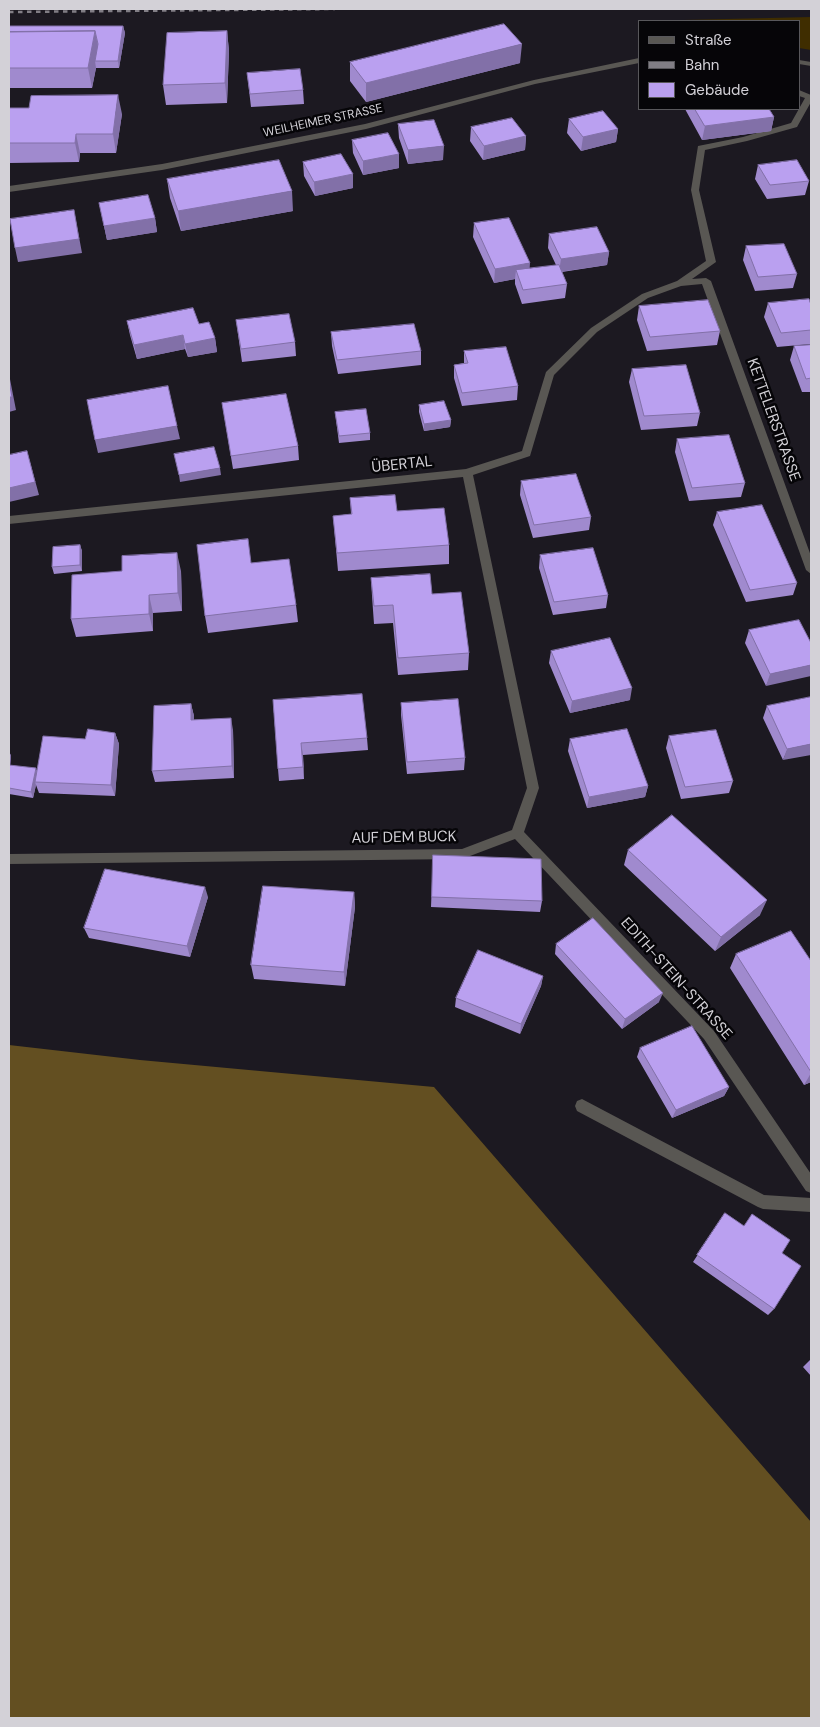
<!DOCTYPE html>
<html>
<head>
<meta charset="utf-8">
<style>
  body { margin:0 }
  #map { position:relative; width:820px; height:1727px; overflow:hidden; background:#1c1921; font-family:"DM Sans",sans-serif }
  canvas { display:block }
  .frame { position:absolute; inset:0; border:10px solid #d3d1d7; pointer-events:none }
  .legend { position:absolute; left:638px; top:20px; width:162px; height:90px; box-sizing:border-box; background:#060508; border:1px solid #58575b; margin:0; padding:6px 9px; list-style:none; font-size:15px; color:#d3d1d7 }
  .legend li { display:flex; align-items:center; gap:10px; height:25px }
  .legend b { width:25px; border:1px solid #58575b }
</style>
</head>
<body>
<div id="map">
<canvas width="820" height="1727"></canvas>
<div class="frame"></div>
<ul class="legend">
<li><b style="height:6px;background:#595753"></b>Straße</li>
<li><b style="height:6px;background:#817e85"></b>Bahn</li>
<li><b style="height:14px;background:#baa0f0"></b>Gebäude</li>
</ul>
</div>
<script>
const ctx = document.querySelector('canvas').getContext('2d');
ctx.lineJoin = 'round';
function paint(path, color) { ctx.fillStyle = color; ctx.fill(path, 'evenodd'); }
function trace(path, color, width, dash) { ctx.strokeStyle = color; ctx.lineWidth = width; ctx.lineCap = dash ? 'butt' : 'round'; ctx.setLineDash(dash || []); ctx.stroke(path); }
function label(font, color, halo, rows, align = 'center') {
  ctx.font = font + ' "DM Sans",sans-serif'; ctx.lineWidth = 5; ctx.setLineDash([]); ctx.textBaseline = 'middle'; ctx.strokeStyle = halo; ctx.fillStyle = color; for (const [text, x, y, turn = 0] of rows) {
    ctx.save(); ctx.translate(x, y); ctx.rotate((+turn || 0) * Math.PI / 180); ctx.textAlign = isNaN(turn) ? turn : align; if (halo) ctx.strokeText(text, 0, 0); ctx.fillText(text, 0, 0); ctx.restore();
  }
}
paint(new Path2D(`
  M811,17V50L799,48V21H641Z`), '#3f2d00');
paint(new Path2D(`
  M9,1045L140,1060L434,1087L811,1522V1718H9Z`), '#634f21');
paint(new Path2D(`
  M639,58V63L535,84L366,129L162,170L9,192V186L162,164L365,124L534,80Z
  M799,60L811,62V66L799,64Z
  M799,90L811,95V102L797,127L747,141L705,150L699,190L716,262L692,279L706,278L711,281L811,556V574L806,570L702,284L681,286L648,298L597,332L554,375L530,456L473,475L539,788L524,832L714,1031L811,1174V1193L806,1191L704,1039L515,839L462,859L9,864V854L462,849L512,830L527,788L463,477L9,524V516L466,469L522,451L546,372L591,328L642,294L677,281L706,261L691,190L698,146L743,137L791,123L805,98L799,96Z
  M582,1099L764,1195L811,1198V1212L763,1209L758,1207L577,1111L575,1106L577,1101Z`), '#595753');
trace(new Path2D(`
  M9,12L335,9`), '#817e85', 2.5, [4.5, 4.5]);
paint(new Path2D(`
  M9,26H123L125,33L119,68H96L92,88H9Z
  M227,31L229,51L227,103L166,105L163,85Z
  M350,62L520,63L366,102L350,81Z
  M247,73L303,90L304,104L251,107Z
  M9,108L122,114L116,153H80L79,162L9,163Z
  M685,109H769L774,117L771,131L702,140Z
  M569,119L618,129L616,142L581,151L567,133Z
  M398,124L443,160L408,164L399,138Z
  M471,127L526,136L525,150L483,160L470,141Z
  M352,140L399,154V168L363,175L353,153Z
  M303,162L353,174V188L315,196L304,176Z
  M758,165L809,181L805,195L767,199L755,179Z
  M167,179L293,211L181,231L170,198Z
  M99,203L155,218L157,232L107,240Z
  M474,223L530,269L556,265L548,248L549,234L609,252L607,265L562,272L567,284L565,298L522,304L515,284V279L494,283L473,237Z
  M746,246L797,274L793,288L755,291L743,260Z
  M768,303L811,305V344L777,347L764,317Z
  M639,306L720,331L717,345L647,351L637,320Z
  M236,320L295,342L296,356L242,362Z
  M127,321L199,324L215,338L217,352L188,357L185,349L137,359L130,335Z
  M331,332L421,351V365L338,374L332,346Z
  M811,345V392H802L790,360L794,346Z
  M464,351L518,386L517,400L462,406L454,378V365L464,363Z
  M632,369L700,413L697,426L641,430L629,382Z
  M222,403L298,446L299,460L233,469Z
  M419,405L451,420L450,427L424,431L419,412Z
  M335,412L370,433V440L339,443Z
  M677,439L745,483L741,497L689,501L675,452Z
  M521,481L591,517L589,530L533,538L520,495Z
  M350,498L397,511L449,545V564L338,571L333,516L351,514Z
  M717,512L797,583L793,595L746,602L713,525Z
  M80,545L82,551V571L54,574L52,567Z
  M540,555L608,595L606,608L553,615L539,568Z
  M251,563L296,605L298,622L208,633L205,616Z
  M181,571L182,611L153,613V631L76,637L71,619Z
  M371,578L469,653L468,670L398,675L393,623L374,624L372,596Z
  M799,620L766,686L745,643L749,630Z
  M551,651L630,700L570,713L549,663Z
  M811,697L783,760L763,718L767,706Z
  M273,700L367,738L368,750L303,755L304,779L279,781L278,769Z
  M401,703L465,758L464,770L407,774L401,715Z
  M191,704L194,716V720L233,730L234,778L155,782L152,771Z
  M115,733L119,744L115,796L39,793L36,785L33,798L9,794V751L11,756L10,765L37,770L85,739Z
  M669,736L733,781L729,793L681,799L666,748Z
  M570,739L648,786L645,797L587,808L568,751Z
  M628,850L760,915L715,951L624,865Z
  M433,855L542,901L540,912L431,907Z
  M354,892L355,907L345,986L254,979L251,965Z
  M208,897L190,957L89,938L84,928Z
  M556,944L659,1002L622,1029L555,954Z
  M736,954L811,961V1082L804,1085L730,968Z
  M543,976L541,986L520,1034L455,1007L456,998Z
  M640,1048L729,1087L724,1096L672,1118L637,1057Z
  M725,1213L782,1253L774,1309L768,1315L693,1262Z
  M811,1359V1376L803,1367Z`), '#a08ace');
paint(new Path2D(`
  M123,26L125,33L119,68L118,61Z
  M95,31L99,51L95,61L96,68L92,88L88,68Z
  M227,31L229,51L227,103L225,83Z
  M522,44L520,63L366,102V83Z
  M118,95L122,114L116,153L113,134Z
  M774,117L771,131L702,140L705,126Z
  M618,129L616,142L581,151L583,137Z
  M76,134L80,153L79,162L75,143Z
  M526,136L525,150L483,160L484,146Z
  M444,146L443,160L408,164V150Z
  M399,154V168L363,175V161Z
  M353,174V188L315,196L314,182Z
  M292,191L293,211L181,231L178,211Z
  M74,210L82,253L18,262L15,248Z
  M155,218L157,232L107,240L104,226Z
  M609,252L607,265L559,272L561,259Z
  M530,263L529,277L516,270L515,279L494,283L495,269Z
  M183,335L185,349L137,359L134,345Z
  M215,338L217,352L188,357L185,344Z
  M9,374L16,410L9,412Z
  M451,420L450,427L424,431V424Z
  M177,426L180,439L98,453L95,440Z
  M27,451L39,495L9,502V488Z
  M220,468L221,475L180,482L179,475Z
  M80,545L82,551V571L80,565Z
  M177,553L181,571L182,611L178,593Z
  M149,595L153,613V631L149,614Z
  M811,665V676L766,686L770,674Z
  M632,688L630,700L570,713L572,701Z
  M191,704L194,716V732L191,720Z
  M231,718L233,730L234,778L232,766Z
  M115,733L119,744L115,796L111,785Z
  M301,743L303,755L304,779Z
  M811,744V755L783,760L787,749Z
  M9,751L11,756L9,787Z
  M36,768L38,774L35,782L36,785L33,798L31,792Z
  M648,786L645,797L587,808L589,797Z
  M205,887L208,897L190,957L187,946Z
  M354,892L355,907L345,986L344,972Z
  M767,900L760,915L715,951L721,937Z
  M543,976L541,986L520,1034L521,1024Z
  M663,993L659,1002L622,1029L625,1019Z
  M811,1073V1082L804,1085Z
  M729,1087L724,1096L672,1118L676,1110Z`), '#8270a8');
const building = new Path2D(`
  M504,24L522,44L366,83L350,62Z
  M9,26H123L118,61H95L98,44L95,31L9,32Z
  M95,31L88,68H9V32Z
  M227,31L225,83L163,85L167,33Z
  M300,69L303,90L250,94L247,73Z
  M118,95L113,134H76L75,143H9V108H29L31,96Z
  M695,109H769L774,117L705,126Z
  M603,111L618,129L583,137L569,119Z
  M512,118L526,136L484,146L471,127Z
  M434,120L444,146L408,150L398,124Z
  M388,133L399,154L363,161L352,140Z
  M341,154L353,174L314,182L303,162Z
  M279,160L292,191L178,211L167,179Z
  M797,160L809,181L770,185L758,165Z
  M148,195L155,218L104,226L99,203Z
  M74,210L79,239L15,248L10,219Z
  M509,218L530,263L495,269L474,223Z
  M597,227L609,252L561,259L549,234Z
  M784,244L797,274L758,277L746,246Z
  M559,265L567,284L523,290L516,270Z
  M809,299L811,305V330L781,333L768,303Z
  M708,300L720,331L650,337L639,306Z
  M193,308L199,324L209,322L215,338L185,344L183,335L134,345L127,321Z
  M289,314L295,342L241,349L236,320Z
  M414,324L421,351L337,360L331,332Z
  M811,345V378L806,379L794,346Z
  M506,347L518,386L462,393L454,365L468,363L464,351Z
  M686,365L700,413L644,416L632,369Z
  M9,380L12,397H9Z
  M168,386L177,426L95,440L87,400Z
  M286,394L298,446L231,456L222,403Z
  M444,401L451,420L424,424L419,405Z
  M366,409L370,433L339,436L335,412Z
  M729,435L745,483L692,488L677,439Z
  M214,447L220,468L179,475L174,454Z
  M27,451L35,482L9,488V455Z
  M576,474L591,517L534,525L521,481Z
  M395,495L397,511L444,508L449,545L337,553L333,516L352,514L350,498Z
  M762,505L797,583L750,590L717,512Z
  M248,539L251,563L289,559L296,605L205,616L197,545Z
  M80,545V565L52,567L53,547Z
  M593,548L608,595L554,602L540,555Z
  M177,553L178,593L149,595V614L71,619L72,575L122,571V556Z
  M430,574L432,594L461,592L469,653L398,658L393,605L374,606L371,578Z
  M799,620L811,643V665L770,674L749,630Z
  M610,638L632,688L572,701L551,651Z
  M362,694L367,738L301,743L303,767L278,769L273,700Z
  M811,697V744L787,749L767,706Z
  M458,699L465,758L407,762L401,703Z
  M191,704V720L231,718L232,766L152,771L154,706Z
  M88,729L115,733L111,785L35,782L43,736L85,739Z
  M627,729L648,786L589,797L570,739Z
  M716,730L733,781L685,787L669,736Z
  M9,765L36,768L31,792L9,788Z
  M672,815L767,900L721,937L628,850Z
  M433,855L541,859L542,901L432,897Z
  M105,869L205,887L187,946L84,928Z
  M263,886L354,892L344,972L251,965Z
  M593,918L663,993L625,1019L556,944Z
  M791,931L811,961V1072L736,954Z
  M478,950L543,976L521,1024L456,998Z
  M692,1026L729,1087L676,1110L640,1048Z
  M725,1213L744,1226L752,1214L790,1240L782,1253L801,1266L774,1309L697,1255Z`);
paint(building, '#baa0f0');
trace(building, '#8270a8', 1);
label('12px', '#d3d1d7', '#060508', [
  ["WEILHEIMER STRASSE",323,121,-12]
]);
label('15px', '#d3d1d7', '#060508', [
  ["KETTELERSTRASSE",773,420,70],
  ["ÜBERTAL",402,465,-6],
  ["AUF DEM BUCK",404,838,-1],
  ["EDITH-STEIN-STRASSE",676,979,48]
]);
</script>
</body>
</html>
